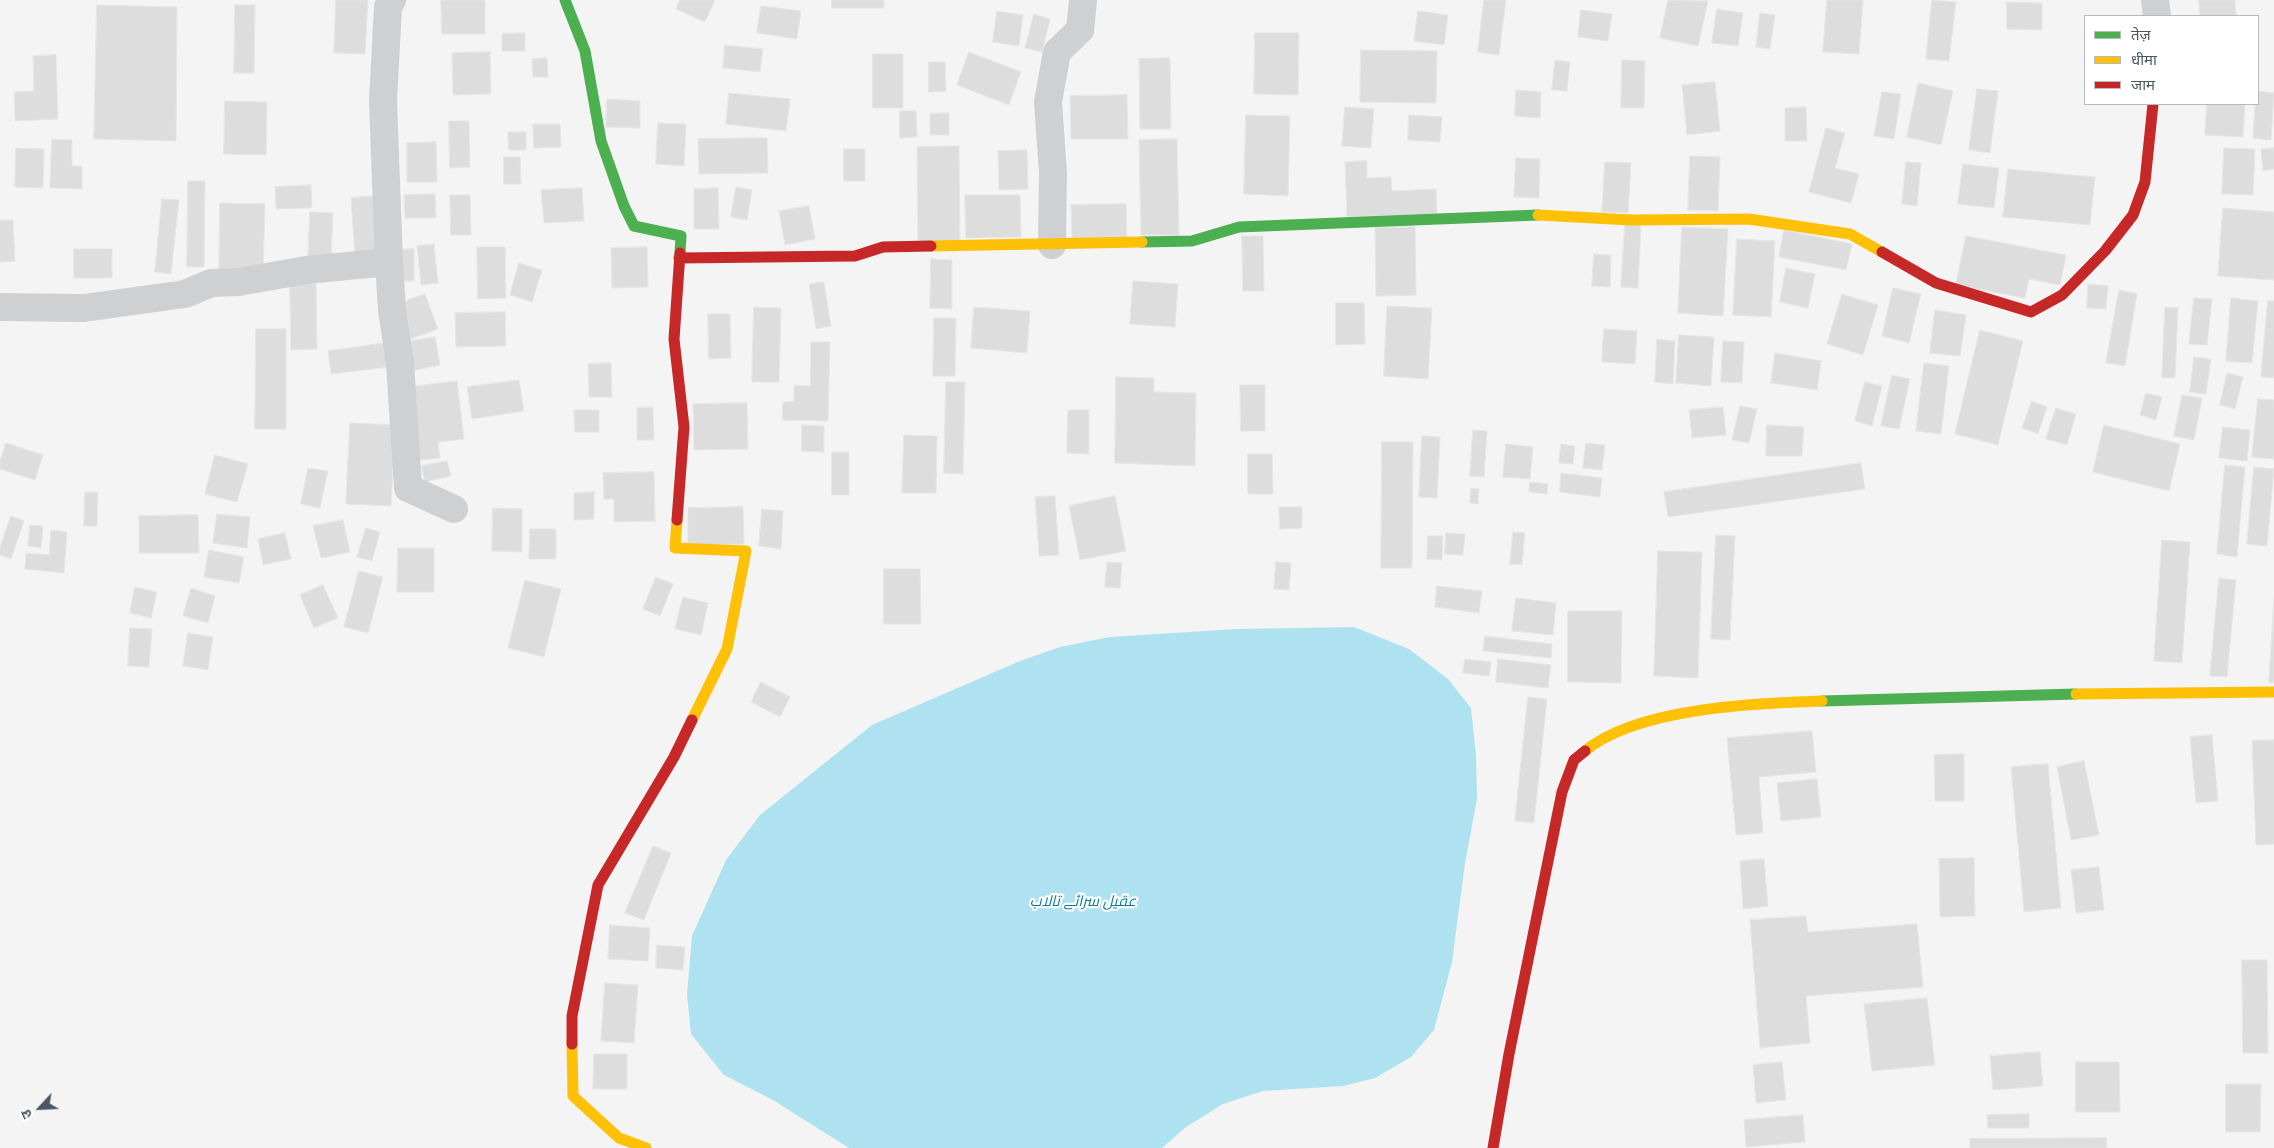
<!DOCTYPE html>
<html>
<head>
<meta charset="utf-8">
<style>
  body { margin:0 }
  #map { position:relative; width:2274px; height:1148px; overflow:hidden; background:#f4f4f4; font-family:"Open Sans","Noto Sans Devanagari",sans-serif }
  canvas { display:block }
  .legend { position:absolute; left:2084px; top:15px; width:175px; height:90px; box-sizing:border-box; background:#fff; border:1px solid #b7bbc0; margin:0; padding:6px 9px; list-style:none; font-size:15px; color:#4a5661 }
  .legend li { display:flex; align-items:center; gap:10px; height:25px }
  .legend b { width:25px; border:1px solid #b7bbc0 }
  .north { position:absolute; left:15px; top:1083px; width:50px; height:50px; -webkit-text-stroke:4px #fff; paint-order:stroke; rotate:245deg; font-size:14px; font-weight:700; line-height:20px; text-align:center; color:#4a5661 }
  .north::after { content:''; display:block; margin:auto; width:18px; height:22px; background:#4a5661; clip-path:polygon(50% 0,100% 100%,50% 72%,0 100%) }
</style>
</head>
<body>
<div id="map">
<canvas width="2274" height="1148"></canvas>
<ul class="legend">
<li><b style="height:6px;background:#4caf50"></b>तेज़</li>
<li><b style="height:6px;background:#ffc107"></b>धीमा</li>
<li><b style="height:6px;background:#c62828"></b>जाम</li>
</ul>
<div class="north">उ</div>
</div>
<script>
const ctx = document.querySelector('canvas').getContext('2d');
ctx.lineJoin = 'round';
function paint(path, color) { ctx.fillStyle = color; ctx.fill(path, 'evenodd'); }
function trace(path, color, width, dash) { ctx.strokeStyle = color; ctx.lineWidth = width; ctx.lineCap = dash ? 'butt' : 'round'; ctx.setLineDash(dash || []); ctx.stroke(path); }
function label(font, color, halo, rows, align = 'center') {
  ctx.font = font + ' "Open Sans",Cairo,sans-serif'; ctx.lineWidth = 4.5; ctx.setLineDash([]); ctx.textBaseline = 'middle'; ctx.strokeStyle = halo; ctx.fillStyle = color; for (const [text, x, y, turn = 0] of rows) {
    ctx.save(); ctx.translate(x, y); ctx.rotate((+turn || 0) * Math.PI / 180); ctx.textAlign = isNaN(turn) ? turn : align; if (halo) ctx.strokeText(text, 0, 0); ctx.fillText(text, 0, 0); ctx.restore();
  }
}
paint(new Path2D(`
  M1354,627L1409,649L1448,679L1471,708L1476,755L1477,799L1465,863L1452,962L1434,1030L1411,1057L1375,1078L1343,1086L1263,1091L1223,1104L1186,1127L1162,1148H849L773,1100L724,1075L691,1034L687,994L692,936L726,860L760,815L872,725L1020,661L1060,647L1110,637L1236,629Z`), '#aee2f0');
const building = new Path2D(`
  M336,0H368L365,54L334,53Z
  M441,0H485V34H442Z
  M680,0H715L705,22L676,9Z
  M832,0H884V8H832Z
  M1484,0H1506L1499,55L1478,52Z
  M1668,0L1708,1L1698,46L1660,38Z
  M1827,0H1863L1859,54L1823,52Z
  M1932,0L1956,2L1949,61L1926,59Z
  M2199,0H2235L2236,16H2200Z
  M2007,2L2042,3V30L2007,29Z
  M97,5L177,7L176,141L94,139Z
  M235,5H255L254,73H234Z
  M761,6L801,11L797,39L757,33Z
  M1717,9L1743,13L1738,46L1712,43Z
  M1581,10L1612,14L1608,41L1578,37Z
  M997,11L1023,15L1019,46L993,42Z
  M1418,11L1448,15L1444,45L1414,41Z
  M1760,13L1775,15L1770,49L1756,47Z
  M1034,14L1050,19L1042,52L1025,48Z
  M525,33V51H502V34Z
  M1255,33H1299L1298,95L1254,94Z
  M725,45L763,49L760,72L723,68Z
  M1361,50L1437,51L1436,103L1360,102Z
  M490,52L491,94L453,95L452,53Z
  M969,52L1021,72L1009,105L957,85Z
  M873,54H903V108H873Z
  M56,55L58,119L15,121L14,92L34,91L33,56Z
  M547,58L548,77H533L532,59Z
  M1170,58L1171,129H1140L1139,59Z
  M1555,60L1570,62L1567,91L1552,90Z
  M1622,60L1645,61L1644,108H1621Z
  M929,62H945L946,91L929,92Z
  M1715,82L1720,131L1687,135L1682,85Z
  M1918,83L1953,91L1941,145L1907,137Z
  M1977,89L1998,91L1990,153L1969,150Z
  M1516,90L1541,92L1540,118L1515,116Z
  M2258,91L2274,93L2271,140L2253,138L2255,104H2258Z
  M1882,92L1901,94L1894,139L1874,136Z
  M729,93L790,99L786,131L726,124Z
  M1127,95L1128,139H1071L1070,96Z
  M607,99L640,101V128L606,127Z
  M225,101L267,102L266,155L224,154Z
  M2207,104H2245L2243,137L2205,135Z
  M1345,107L1374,109L1371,148L1342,146Z
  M1806,107L1807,141H1785V108Z
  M900,111H916L917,137L900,138Z
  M949,113V135H930V114Z
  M1246,115L1290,116L1288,196L1244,194Z
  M1409,115L1442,117L1440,142L1408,140Z
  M449,121H469L470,167L450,168Z
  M658,123L686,124L684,166L656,164Z
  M533,124H560L561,147L534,148Z
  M1826,128L1845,133L1835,168L1859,174L1851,203L1809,192Z
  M508,132H526V150H509Z
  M767,138L768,173L699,174L698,139Z
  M52,139L72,140V166H82V189L50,188Z
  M1177,139L1179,235H1141L1139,140Z
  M436,142L437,182H407V143Z
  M959,146L960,243L918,244L917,147Z
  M16,148L44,149L43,188L15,187Z
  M2224,148L2255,149L2253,195L2222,194Z
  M2274,148V169L2263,171L2261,149Z
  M844,149H865V181H844Z
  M1027,150L1028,189L999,190L998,151Z
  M1690,156L1720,157L1718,211L1688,210Z
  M504,157H520L521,184H504Z
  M1516,158L1540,159L1539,198L1514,197Z
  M1367,161V178L1391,177L1392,191L1436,189L1437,214L1347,217L1345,162Z
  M1605,162L1631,163L1628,213L1602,212Z
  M1906,162L1921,163L1917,206L1902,204Z
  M1963,164L1999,168L1994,208L1958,204Z
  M2008,169L2095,177L2090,225L2003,217Z
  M188,181H205L204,267H187Z
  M311,185L312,208L276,209L275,187Z
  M736,187L752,190L747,220L731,217Z
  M582,188L584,221L544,223L541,190Z
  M718,188L719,229H694V189Z
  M435,194L436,218H405L404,195Z
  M450,195H470L471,235H451Z
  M965,195H1020L1021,237L966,238Z
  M376,196L380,255L355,257L351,198Z
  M162,199L179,200L171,274L155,272Z
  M220,203L265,204L263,274L219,273Z
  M1126,204L1127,240L1072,241L1071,205Z
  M809,206L815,239L785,245L779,211Z
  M2223,208L2274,212V280L2218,276Z
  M310,212L333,213L331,259L308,257Z
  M0,220H13L15,261L0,262Z
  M1625,223L1641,224L1638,288L1621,287Z
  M1415,227L1416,295L1376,296L1375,228Z
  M1682,227L1728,229L1723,316L1678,313Z
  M1784,230L1852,244L1846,270L1779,257Z
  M1242,236H1263L1264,291H1243Z
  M1966,236L2066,255L2060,285L2029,279L2025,298L1956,285Z
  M1737,239L1775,241L1771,317L1733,315Z
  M434,244L438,283L421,285L417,246Z
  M477,247H505L506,298L478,299Z
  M647,247L648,287L612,288L611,248Z
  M74,249H112V278H74Z
  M396,249H414V281H397Z
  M1594,254L1611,255L1610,287L1592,286Z
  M931,259L952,260V309L930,308Z
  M519,263L542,270L532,302L510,295Z
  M1786,268L1815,274L1808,308L1780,302Z
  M1133,281L1178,284L1175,327L1130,324Z
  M824,282L831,326L816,329L809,284Z
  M290,283H316L317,349L291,350Z
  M2088,284L2108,286L2106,309L2087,308Z
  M1893,288L1921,294L1909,343L1882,336Z
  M2119,290L2137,294L2125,366L2106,363Z
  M425,294L438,329L411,339L398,304Z
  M1842,294L1878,305L1863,355L1827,344Z
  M2194,298L2212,299L2207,345L2189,344Z
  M2231,298L2258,301L2252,363L2226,361Z
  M2268,300L2274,301V378L2261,377Z
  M1336,303H1364L1365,344L1336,345Z
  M1387,306L1432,308L1428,379L1384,376Z
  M754,307L781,308L779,382H752Z
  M974,307L1030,311L1027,353L971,348Z
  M2165,307L2178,308L2175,378H2162Z
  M1935,310L1966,315L1960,356L1930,353Z
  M505,312L506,346L456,347L455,313Z
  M708,314H730L731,358L709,359Z
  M934,318H956L955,376H933Z
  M256,329H286V429H255Z
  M1604,329L1637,331L1635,364L1602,362Z
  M1980,330L2023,341L1998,445L1955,434Z
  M1679,335L1714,337L1711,386L1676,383Z
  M435,337L440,365L410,371L405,342Z
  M1657,339L1675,341L1673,384L1655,382Z
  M1723,341L1744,342L1742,383L1721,382Z
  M811,342H830L828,421L782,420L783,402L794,401V385L810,386Z
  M386,343L389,367L331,374L328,351Z
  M1775,353L1821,361L1817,390L1771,383Z
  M2194,357L2211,359L2206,394L2190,392Z
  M611,363L612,397H589L588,364Z
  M1924,363L1949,366L1941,434L1916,431Z
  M2227,373L2243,377L2235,409L2220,405Z
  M1892,375L1910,379L1899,429L1881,426Z
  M1116,377L1154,378V392L1196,393L1195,466L1115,463Z
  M519,380L524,411L472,419L467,387Z
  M457,381L464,439L438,442L440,458L420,460L411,387Z
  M946,382H965L963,474L944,473Z
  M1865,382L1882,386L1872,426L1855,421Z
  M1240,385H1265V431H1241Z
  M2146,393L2162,397L2156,420L2140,415Z
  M2182,395L2202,398L2194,440L2174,436Z
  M2258,399L2274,400V459L2252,457Z
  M2032,401L2047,407L2038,434L2022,428Z
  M747,403L748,449L694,450L693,404Z
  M1740,406L1757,409L1749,443L1732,440Z
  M653,407L654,440H637V408Z
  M1723,407L1726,435L1692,438L1689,410Z
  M2056,408L2076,414L2067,445L2046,439Z
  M574,410H599V432H575Z
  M1068,410H1089V454L1067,453Z
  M350,423L395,425L391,506L346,504Z
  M802,425L824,426V452L802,451Z
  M1767,425L1804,427L1802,456H1766Z
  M2104,425L2180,444L2169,491L2093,472Z
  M2223,427L2250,430L2247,461L2219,458Z
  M1473,430L1487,431L1484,477L1470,476Z
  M904,435L937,436L936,493H902Z
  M1422,436L1440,437L1437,498L1419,497Z
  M1382,442H1413L1412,568H1381Z
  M6,443L43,455L35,480L0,469V461Z
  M1586,443L1605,445L1602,470L1583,468Z
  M1506,444L1533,447L1530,479L1503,477Z
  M1561,444L1575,446L1573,464L1559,463Z
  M832,452H849V495H832Z
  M1248,454H1272L1273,494H1248Z
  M215,455L248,464L237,502L205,494Z
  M447,461L451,476L425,482L421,466Z
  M1861,463L1865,489L1668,517L1664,492Z
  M2225,465L2245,467L2237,557L2217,554Z
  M2254,467L2274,469L2267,546L2247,544Z
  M308,468L328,471L320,508L301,504Z
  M654,472L655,521L614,522V499H604L603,473Z
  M1561,473L1602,478L1600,497L1560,492Z
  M1530,482L1548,484L1547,494L1529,492Z
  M1471,488L1479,489L1478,504L1470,503Z
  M85,492H98L97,526H84Z
  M594,492V519L574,520V493Z
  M1055,496L1059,555L1039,556L1035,497Z
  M1115,496L1126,551L1080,560L1069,506Z
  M743,507L744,544L688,545V508Z
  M1279,507H1302V528L1280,529Z
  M493,508L522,509V552L492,551Z
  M762,509L783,511L781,549L759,546Z
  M217,514L250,517L247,548L213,543Z
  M198,515L199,553H139V516Z
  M11,516L24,521L11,559L0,555V547Z
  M343,520L350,552L321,558L313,526Z
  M30,525L43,526L41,548L28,546Z
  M366,528L380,532L372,561L357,557Z
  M530,529H556V559H529Z
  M51,530L67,532L64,573L25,569L26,553L49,555Z
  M1513,532L1525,533L1522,565L1510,564Z
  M285,533L291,559L263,565L258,539Z
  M1446,533L1465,534L1463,555L1445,554Z
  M1716,535L1735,536L1730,640L1711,639Z
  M1428,536H1443L1442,560L1427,559Z
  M2162,540L2190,542L2182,663L2154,661Z
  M398,548H434V592H397Z
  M209,550L244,557L239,583L204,577Z
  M1658,551L1702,552L1698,678L1654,676Z
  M1107,562L1122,563L1120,588L1105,587Z
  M1276,562L1291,563L1289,590L1274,589Z
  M884,569H920L921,624H884Z
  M359,571L383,577L368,633L344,627Z
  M656,577L673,584L660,616L643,609Z
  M2219,578L2236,580L2227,677L2210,676Z
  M525,580L561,589L544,657L508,648Z
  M323,585L338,618L314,628L300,595Z
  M1437,586L1482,591L1479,613L1435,607Z
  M135,587L157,592L151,618L130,613Z
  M191,588L215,596L208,623L183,616Z
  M683,597L708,603L701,635L675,629Z
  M1516,598L1556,603L1553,635L1512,631Z
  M2274,598V683L2269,682Z
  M1568,611H1622L1621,683L1568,682Z
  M130,628L152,629L149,667L128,666Z
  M188,633L213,637L208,670L183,666Z
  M1485,636L1552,644L1551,658L1483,651Z
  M1465,659L1491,662L1489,676L1463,673Z
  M1498,659L1551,665L1548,688L1496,682Z
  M761,682L790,697L780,717L751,702Z
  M1528,697L1547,699L1534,823L1515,821Z
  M1812,731L1816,772L1759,777L1763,833L1736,835L1727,738Z
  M2212,735L2218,801L2196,803L2190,737Z
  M2274,740V844L2256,845L2252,741Z
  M1964,754V801H1935L1934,755Z
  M2084,761L2099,835L2071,840L2057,767Z
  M2048,764L2061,908L2024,912L2011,767Z
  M1817,779L1821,817L1781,821L1777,783Z
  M653,846L671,853L644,920L625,913Z
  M1974,858L1975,916L1940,917L1939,859Z
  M1764,859L1768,906L1743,909L1740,861Z
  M2099,867L2104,910L2076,913L2071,870Z
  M1806,916L1808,932L1917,924L1923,987L1806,996L1810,1043L1760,1048L1750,920Z
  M610,925L650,928L648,961L608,959Z
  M657,945L685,947L683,970L656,968Z
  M2242,960H2267L2268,1053H2243Z
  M605,983L638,985L634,1043L601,1041Z
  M1927,998L1935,1065L1872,1071L1864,1004Z
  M2040,1052L2043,1086L1993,1090L1990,1056Z
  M594,1054H627V1089H593Z
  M1782,1062L1786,1100L1756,1103L1753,1065Z
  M2076,1062H2119L2120,1112H2076Z
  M2226,1084H2261L2260,1132H2226Z
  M2029,1114V1128H1988L1987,1115Z
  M1803,1115L1805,1142L1746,1147L1744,1120Z
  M2106,1138L2107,1148H1970V1139Z`);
paint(building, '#ddddde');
trace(building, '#e5e6e7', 1);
trace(new Path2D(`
  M392,0L388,7L383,101L389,262L392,310L400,363L408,488L454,509
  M2155,0L2157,16
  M1052,245L1053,173L1048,102L1057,52L1080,30L1083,0
  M0,307L84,308L185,294L211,283L239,282L306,270L389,262`), '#ced0d2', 28);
trace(new Path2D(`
  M565,0L585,51L601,141L624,206L634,226L681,236L680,253
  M1142,242L1192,241L1239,227L1538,215
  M1822,701L2076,694`), '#4caf50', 11);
trace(new Path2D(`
  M1538,215L1631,220L1749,219L1850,234L1882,252
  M931,246L1142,242
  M677,520L675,548L746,551L727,649L692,720
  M2076,694L2274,692
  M1585,751C1636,708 1756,703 1822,701
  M572,1044L573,1096L619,1138L646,1148`), '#ffc107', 11);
trace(new Path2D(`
  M1882,252L1936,283L2031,312L2062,295L2105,251L2133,215L2145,182L2153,104
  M679,258L855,256L883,247L931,246
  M677,520L684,427L674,339L680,253
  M572,1044V1016L598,885L674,757L692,720
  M1493,1148L1509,1054L1562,792L1574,760L1585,751`), '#c62828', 11);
label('italic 15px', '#0c7c9b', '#fff', [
  ["عقیل سرائے تالاب",1083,902]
]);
</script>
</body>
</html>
